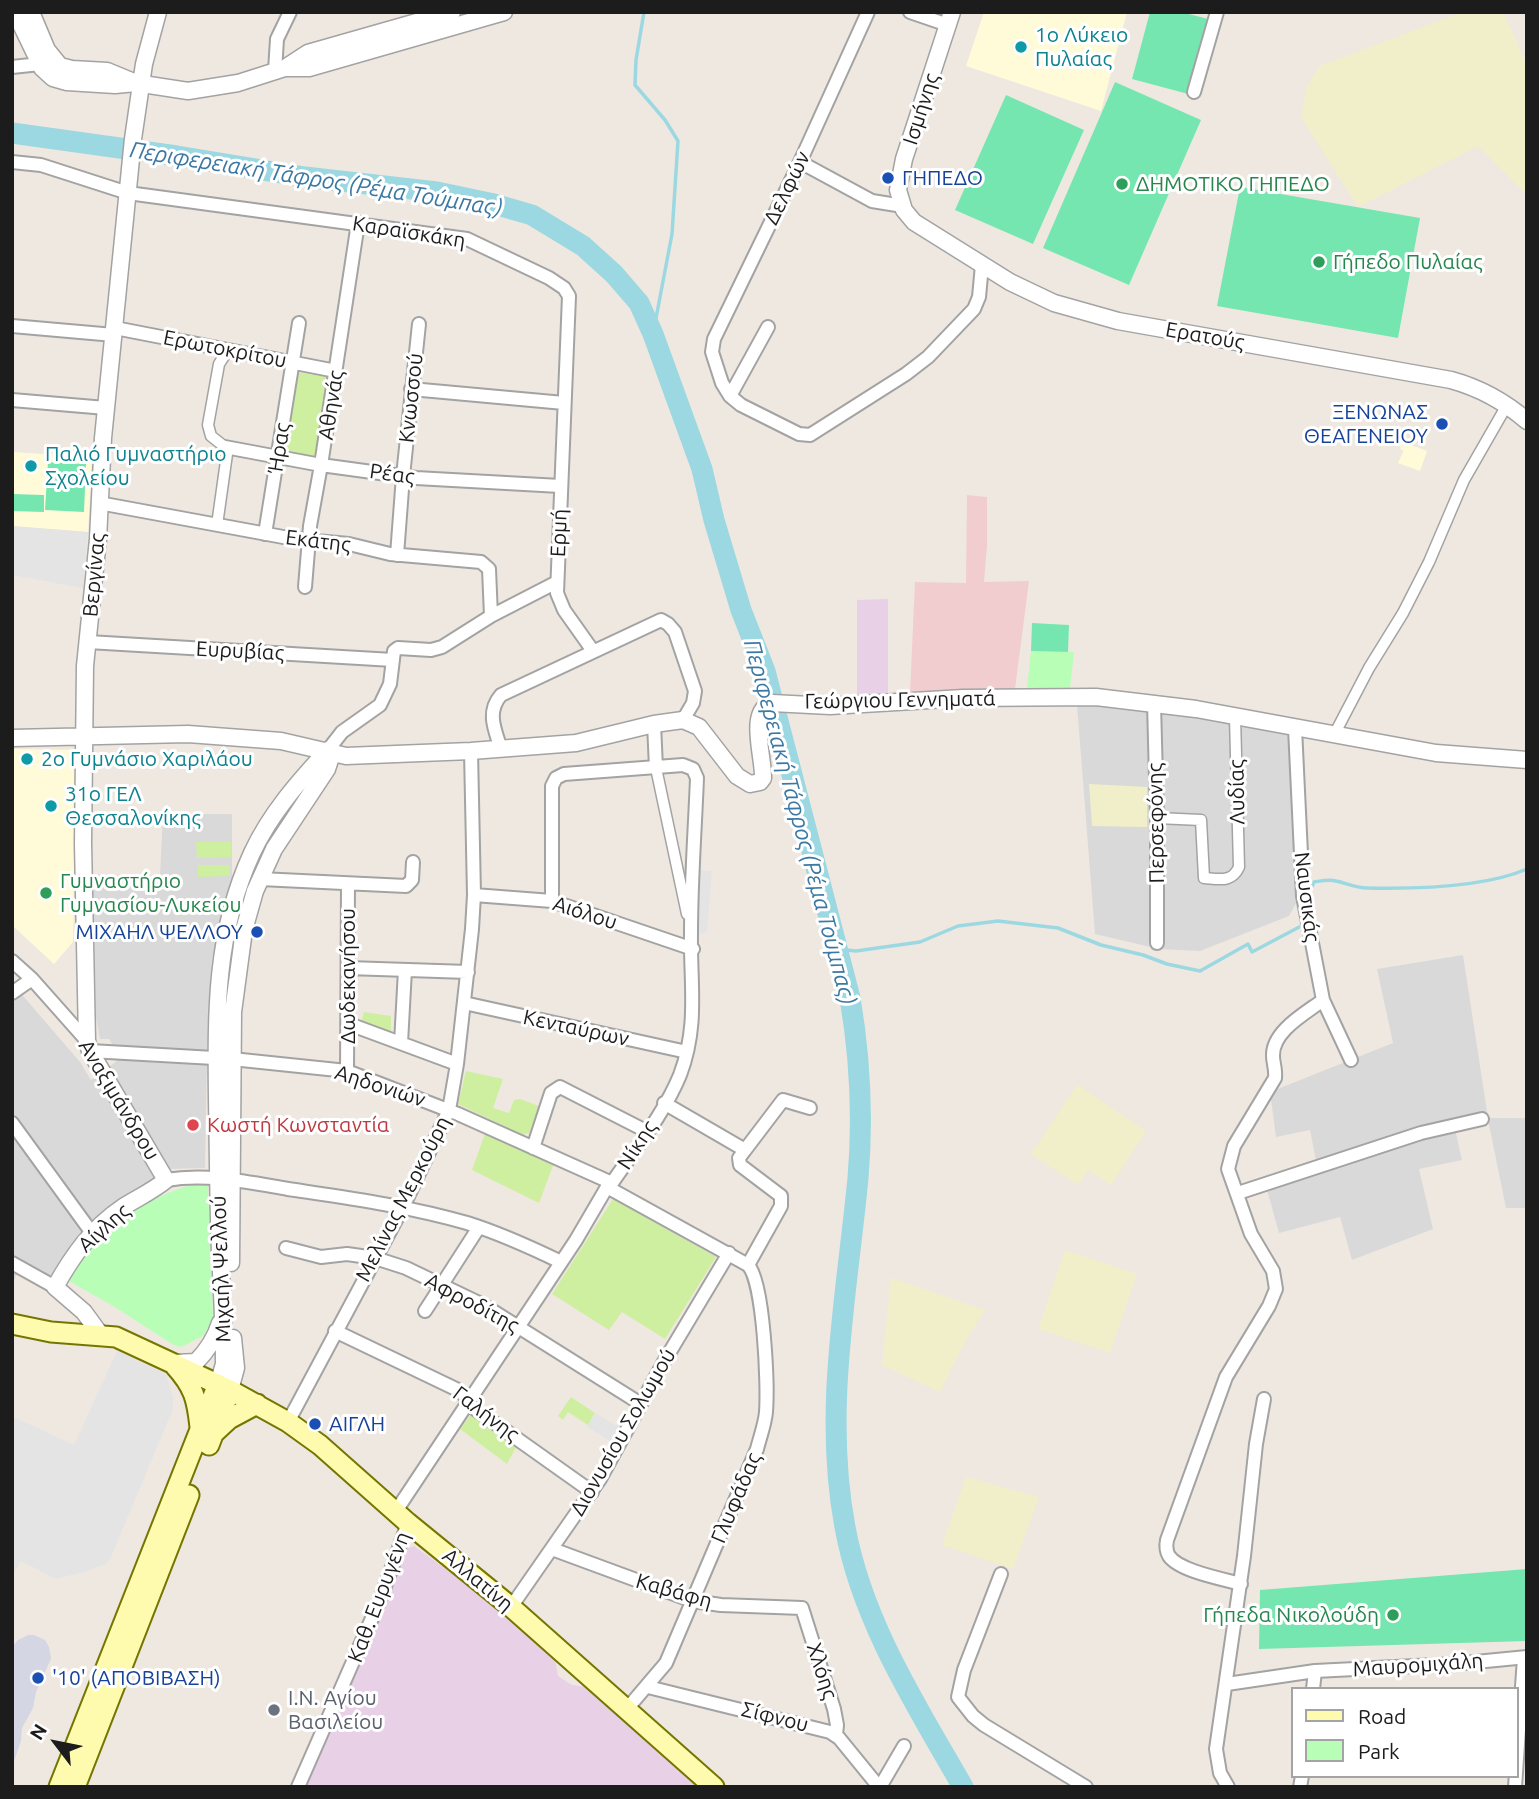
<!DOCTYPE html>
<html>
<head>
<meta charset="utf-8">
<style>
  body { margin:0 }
  #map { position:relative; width:1539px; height:1799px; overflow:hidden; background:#efe8e0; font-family:Ubuntu,sans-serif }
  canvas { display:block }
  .frame { position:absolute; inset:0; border:14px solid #1c1c1c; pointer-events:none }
  .legend { position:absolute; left:1291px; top:1687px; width:228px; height:91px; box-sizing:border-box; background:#fff; border:2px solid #a4a4a4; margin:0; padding:9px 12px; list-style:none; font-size:21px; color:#1c1c1c }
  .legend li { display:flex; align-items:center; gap:14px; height:35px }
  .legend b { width:35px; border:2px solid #a4a4a4 }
  .north { position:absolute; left:21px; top:1708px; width:70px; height:70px; -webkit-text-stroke:5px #fff; paint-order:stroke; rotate:302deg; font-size:19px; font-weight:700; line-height:28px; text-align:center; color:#1c1c1c }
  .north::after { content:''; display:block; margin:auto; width:24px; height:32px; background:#1c1c1c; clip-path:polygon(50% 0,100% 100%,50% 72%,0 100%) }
</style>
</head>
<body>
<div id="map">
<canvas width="1539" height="1799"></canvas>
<div class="frame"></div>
<ul class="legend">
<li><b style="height:9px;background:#fffbae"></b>Road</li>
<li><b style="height:19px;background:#b8feb7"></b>Park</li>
</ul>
<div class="north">N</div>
</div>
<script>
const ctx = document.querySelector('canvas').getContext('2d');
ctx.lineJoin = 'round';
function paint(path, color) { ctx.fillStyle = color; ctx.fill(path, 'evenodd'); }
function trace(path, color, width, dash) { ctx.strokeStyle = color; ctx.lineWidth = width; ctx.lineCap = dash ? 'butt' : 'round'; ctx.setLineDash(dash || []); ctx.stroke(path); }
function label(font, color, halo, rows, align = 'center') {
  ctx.font = font + ' Ubuntu,sans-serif'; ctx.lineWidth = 6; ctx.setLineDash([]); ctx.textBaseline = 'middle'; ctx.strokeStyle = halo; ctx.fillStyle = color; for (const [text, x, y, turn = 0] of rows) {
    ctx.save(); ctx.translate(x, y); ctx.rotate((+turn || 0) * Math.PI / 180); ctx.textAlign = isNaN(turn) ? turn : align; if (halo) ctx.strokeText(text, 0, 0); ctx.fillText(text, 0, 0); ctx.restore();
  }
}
paint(new Path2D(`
  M1077,705L1158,709L1303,733L1309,880L1289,916L1200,951L1159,949L1095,934Z
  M163,814H232V882L212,958L208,1008L205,1168L168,1169L52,1280L23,1262L12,1284V983L80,1062L91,1080L121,1058L109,1039H100L96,1017L93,874L160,876Z
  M1463,955L1488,1118H1527V1208H1506L1488,1120L1455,1129L1462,1160L1419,1169L1433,1229L1352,1260L1340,1217L1279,1233L1266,1186L1317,1166L1310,1130L1276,1137L1270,1092L1393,1043L1377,969Z`), '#dad9d9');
paint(new Path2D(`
  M967,495L987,497V546L984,582L1029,581L1015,689L910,693L915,582L966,583Z`), '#f2cdcf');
paint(new Path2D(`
  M888,599V696L857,698V600Z
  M414,1546L461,1580L555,1660L558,1676L572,1685L587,1687L702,1787H304L406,1549Z`), '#e8d1e6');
paint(new Path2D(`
  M984,12H1127L1101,111L966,66Z
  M1410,439L1411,445L1427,451L1420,471L1398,463L1404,450H1401L1399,440Z
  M12,452L92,457L88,532L12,526Z
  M12,749L76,750L73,942L54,964L12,925Z`), '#fffbd9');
paint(new Path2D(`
  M1463,12H1503L1527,65V195L1478,146L1358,207L1301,117L1307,86L1320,66Z
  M1089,784L1147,787V827L1092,826Z
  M1077,1085L1146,1131L1111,1185L1088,1170L1078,1185L1031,1154Z
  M1065,1250L1137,1274L1110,1353L1038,1329Z
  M891,1278L985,1310L964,1343L940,1392L882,1365Z
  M966,1477L1039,1497L1013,1569L942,1545Z`), '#f0efc9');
paint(new Path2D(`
  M294,372L329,377L315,460L281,455Z
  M196,842H231V857L197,858Z
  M198,865H230V876L198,877Z
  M364,1012L391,1016V1038L360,1026Z
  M466,1071L503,1079L493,1108L509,1113L514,1100L520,1099L539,1106L529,1133L523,1135L458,1104Z
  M486,1131L554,1163L539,1203L472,1170Z
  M613,1199L716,1257L665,1339L622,1312L609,1330L552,1294Z
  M571,1397L595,1413L588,1425L568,1412L563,1420L558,1416Z
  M473,1412L520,1440L507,1464L460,1429Z`), '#ceefa0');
paint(new Path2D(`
  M1031,651L1074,652L1070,688L1027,689Z
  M201,1183L208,1186L213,1318L203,1336L181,1347L172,1344L115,1307L69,1281C77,1266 85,1252 97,1240C120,1216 168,1188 201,1183Z`), '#b8feb7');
paint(new Path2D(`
  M1150,12H1181L1212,20L1192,95L1132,79Z
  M1115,82L1201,120L1129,285L1043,248Z
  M1006,95L1084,130L1033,244L955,210Z
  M1240,187L1420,218L1398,338L1217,306Z
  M48,462L86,464L84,512L45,510Z
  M12,494L44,495V512L12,511Z
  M1032,623L1069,625L1068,652L1031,651Z
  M1527,1569V1641L1259,1649L1260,1590Z`), '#76e6b0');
paint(new Path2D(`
  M12,526L88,532L83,588L12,575Z
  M692,869L712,871L707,932L694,935Z
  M117,1351L166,1374L173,1397V1409L111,1557L106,1564L84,1572L56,1579L21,1561L12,1577V1420L14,1417L74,1445Z
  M595,1413L619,1427L610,1441L587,1427Z`), '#e4e4e4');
paint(new Path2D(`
  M28,1635H34L45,1640L49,1647L51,1659L36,1692L33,1708L22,1728L21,1741L12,1767V1647L18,1640Z`), '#d4d6e4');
trace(new Path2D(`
  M644,12L636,60L635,85L665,120L678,141L672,234L653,334
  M1309,893L1314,882C1321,881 1329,879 1336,881C1346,883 1355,888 1367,888C1415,889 1483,888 1527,869
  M837,949L856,951L920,942L958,926L998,921L1058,928L1101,945L1143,955L1167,964L1200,971L1248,944L1252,952L1305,924`), '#9cd8e1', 3.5);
trace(new Path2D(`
  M12,133L177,156L305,177L437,192L494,204L532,215L583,246L614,274L639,303L653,334L702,469L714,520L741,610L765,671L850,998C860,1057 863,1119 858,1178C847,1294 823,1411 845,1527C862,1621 916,1705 963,1787`), '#9cd8e1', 21);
const pedestrian = new Path2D(`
  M217,525L227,454L225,447L211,436L208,425L219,364L228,350
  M1334,735L1369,668L1403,613L1429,562L1464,480L1507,405
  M656,768L687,914
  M1157,818L1201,820L1204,878C1219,879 1232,883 1239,867L1235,717`);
const minor = new Path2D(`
  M868,12L800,162L714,339L712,352L722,383L730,396L741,405L799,434L810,435L906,374L928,357L974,309L979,297L982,265
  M910,12L948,25
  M12,67L40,64
  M275,71L277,39L290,12
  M1194,92L1217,12
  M12,162L41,165L128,193L467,239L549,278L564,288L569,296L557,593L564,610L593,651
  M800,162L872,201L903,206
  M12,326L114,335
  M115,328L336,371
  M411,389L564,403
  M730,396L768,327
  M12,400L106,408
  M225,447L321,465L416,478L560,486
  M99,503L294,539L349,544L390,554L481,562L489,569L491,616
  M265,534L299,323
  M397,555L403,476L419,324
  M305,587L310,526L321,465L358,223
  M88,642L393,660
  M1154,703L1157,818V943
  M654,724L656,768
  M1295,728L1303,896L1323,1000L1351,1060
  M501,749C495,730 486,712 501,695L661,620L668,624L675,632L695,691L693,703L683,720
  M328,750L342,732L380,705L390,684L394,651L398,648L431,650L442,647L491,616L557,582
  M260,879L406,886L412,880L413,862
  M474,895L552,901L693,949
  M12,961L32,979L87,1041
  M348,968L468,972
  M12,993L32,979
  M464,1003L687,1052
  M349,1024L457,1064
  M401,1043L405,970
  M90,1051L232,1059L347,1071L458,1114L612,1183
  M347,1071L348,884
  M12,1123L92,1233
  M533,1148L551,1093L560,1087L646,1131
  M745,1150L783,1100L810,1108
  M166,1180C207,1173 247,1182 288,1189C348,1198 408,1206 467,1223C499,1233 530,1247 561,1262
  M607,1187L748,1265L781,1206V1196L740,1165L739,1158L745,1150L664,1103
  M1238,1193L1421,1133L1482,1119
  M286,1248L321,1257L347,1254L375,1258L406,1268L485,1306L641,1404
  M12,1263L55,1287
  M425,1311L479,1227
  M335,1331L458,1390L465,1396L468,1404L592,1492
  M288,1422L403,1207L449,1110L457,1064L472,929L474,895L471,751
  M396,1511L576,1240L607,1187L612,1183C635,1149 664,1114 680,1075C699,1025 690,983 691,933C691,881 695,829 697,778L693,769L683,765L564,774L556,778L552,786V901
  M552,1549L693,1601L721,1605L802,1608L834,1709L837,1725L836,1735
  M1001,1574L964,1670L958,1697L973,1716L984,1725L1086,1787
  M1241,1584C1223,1579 1179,1571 1169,1556C1166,1551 1166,1545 1167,1540L1226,1377L1269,1306L1276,1289L1273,1271L1251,1234L1228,1169L1234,1146L1275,1078C1276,1069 1273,1063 1273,1056C1272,1031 1306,1013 1323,1000
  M511,1607L600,1479L665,1360L729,1253
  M1227,1684L1315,1671L1455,1664L1527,1657
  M648,1687L830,1732L839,1738L879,1787
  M1313,1689L1315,1671
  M626,1710L666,1663L757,1449C760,1437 765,1424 766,1412C768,1386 764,1282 748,1265
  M298,1787L380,1600L408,1523
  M880,1787L904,1746
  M1228,1787L1220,1773L1216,1749L1244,1556L1256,1444L1264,1399
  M1300,1787L1302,1776
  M1515,1787L1524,1658`);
const tertiary = new Path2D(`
  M15,12L42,68L53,78L67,82L115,85L136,83
  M31,12L47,50L60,66L72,69L107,71L136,83L188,91L238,83L285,68L308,53L452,12
  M952,12L904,159L898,190L904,210L914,222L1010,282L1054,303L1118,321L1451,380C1480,388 1504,401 1527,421
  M285,68H309L504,12
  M12,738L188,734L281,741L346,756L471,751L576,743L654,724L683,720L699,727L737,776L750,784L760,782L763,778C764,757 747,711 772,703L830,706L963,698L1096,697L1196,709L1436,753L1527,760
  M231,1263L233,1012L244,930L255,891L274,849L327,769L331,757L328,750
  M100,1334L84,1312L55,1287C73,1255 92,1228 123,1207C137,1198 153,1191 166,1180L90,1051L87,1041L83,843L85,666L98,539L103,438L133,139L144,64L158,12
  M174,1363L196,1362C208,1350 215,1339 220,1323
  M218,1384L224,1364C224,1327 222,1290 220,1253C218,1201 218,1150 217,1098C216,1012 215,933 252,853C270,814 299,781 328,750
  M230,1390L236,1368L233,1338`);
const secondary = new Path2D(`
  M12,1324L51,1332L116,1337L230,1390L288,1422L320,1445L408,1523L511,1607L714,1787
  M175,1366C194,1387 197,1399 200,1427
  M215,1432L229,1419L257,1404
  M209,1445L230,1390
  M59,1787L218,1384
  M75,1787L189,1495`);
trace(pedestrian, '#a3a3a3', 13);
trace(minor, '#a3a3a3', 16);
trace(tertiary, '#a3a3a3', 19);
trace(secondary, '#747600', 23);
trace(pedestrian, '#fff', 10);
trace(minor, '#fff', 12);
trace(tertiary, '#fff', 16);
trace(secondary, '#fffbae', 19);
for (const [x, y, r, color] of [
  [1021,47,7,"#0f9aa8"],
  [888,178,7,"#1a4fb4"],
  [1122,184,7,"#2e9e5b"],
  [1319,262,7,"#2e9e5b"],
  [1442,424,7,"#1a4fb4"],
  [31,466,7,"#0f9aa8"],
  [27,759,7,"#0f9aa8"],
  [51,806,7,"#0f9aa8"],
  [46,893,7,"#2e9e5b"],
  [257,932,7,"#1a4fb4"],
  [193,1125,7,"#e0444e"],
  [315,1424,7,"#1a4fb4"],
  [1393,1615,7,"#2e9e5b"],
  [38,1678,7,"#1a4fb4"],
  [274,1710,7,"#6b7280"]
]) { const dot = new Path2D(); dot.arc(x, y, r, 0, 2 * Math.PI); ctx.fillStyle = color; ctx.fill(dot); trace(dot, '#fff', 2.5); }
label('21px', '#0d838f', '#fff', [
  ["1ο Λύκειο",1035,35],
  ["Πυλαίας",1035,59],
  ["Παλιό Γυμναστήριο",45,454],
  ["Σχολείου",45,478],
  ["2ο Γυμνάσιο Χαριλάου",41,759],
  ["31ο ΓΕΛ",65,794],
  ["Θεσσαλονίκης",65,818]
], 'left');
label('21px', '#1c1c1c', '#fff', [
  ["Ισμήνης",921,109,-72],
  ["Δελφών",787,188,-64],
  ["Καραϊσκάκη",409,232,9],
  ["Ερατούς",1205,336,10],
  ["Ερωτοκρίτου",225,349,11],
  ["Κνωσσού",411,398,-84],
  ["Αθηνάς",331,405,-81],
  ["Ήρας",279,448,-81],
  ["Ρέας",392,474,8],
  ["Ερμή",559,533,-88],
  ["Εκάτης",318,541,7],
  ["Βεργίνας",94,575,-85],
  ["Ευρυβίας",240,651,3],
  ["Γεώργιου Γεννηματά",900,700,-1],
  ["Λυδίας",1237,792,-91],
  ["Περσεφόνης",1156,823,-91],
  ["Ναυσικάς",1307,897,83],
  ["Αιόλου",585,913,18],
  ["Δωδεκανήσου",348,976,-90],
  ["Κενταύρων",576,1028,12],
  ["Αηδονιών",380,1086,18],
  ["Αναξιμάνδρου",119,1100,59],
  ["Νίκης",637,1145,-57],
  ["Μελίνας Μερκούρη",403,1199,-63],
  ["Αίγλης",104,1228,-42],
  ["Μιχαήλ Ψελλού",221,1269,-92],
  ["Αφροδίτης",472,1303,28],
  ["Γαλήνης",486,1414,37],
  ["Διονυσίου Σολωμού",623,1432,-60],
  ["Γλυφάδας",736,1498,-67],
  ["Αλλατίνη",478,1580,40],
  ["Καβάφη",674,1591,16],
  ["Καθ. Ευρυγένη",379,1597,-69],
  ["Μαυρομιχάλη",1418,1665,-4],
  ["Χλόης",822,1671,72],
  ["Σίφνου",775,1717,14]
]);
label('21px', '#164399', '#fff', [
  ["ΓΗΠΕΔΟ",902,178],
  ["ΞΕΝΩΝΑΣ",1428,412,"right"],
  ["ΘΕΑΓΕΝΕΙΟΥ",1428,436,"right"],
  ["ΜΙΧΑΗΛ ΨΕΛΛΟΥ",243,932,"right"],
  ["ΑΙΓΛΗ",329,1424],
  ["'10' (ΑΠΟΒΙΒΑΣΗ)",52,1678]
], 'left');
label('21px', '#27864d', '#fff', [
  ["ΔΗΜΟΤΙΚΟ ΓΗΠΕΔΟ",1136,184],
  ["Γήπεδο Πυλαίας",1333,262],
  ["Γυμναστήριο",60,881],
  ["Γυμνασίου-Λυκείου",60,905],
  ["Γήπεδα Νικολούδη",1379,1615,"right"]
], 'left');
label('21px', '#be3a42', '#fff', [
  ["Κωστή Κωνσταντία",207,1125]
], 'left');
label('21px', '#5b616d', '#fff', [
  ["Ι.Ν. Αγίου",288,1698],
  ["Βασιλείου",288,1722]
], 'left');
label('italic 23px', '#3b79a4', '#fff', [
  ["Περιφερειακή Τάφρος (Ρέμα Τούμπας)",316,179,9],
  ["Περιφερειακή Τάφρος (Ρέμα Τούμπας)",800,822,75]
]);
</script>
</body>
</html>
